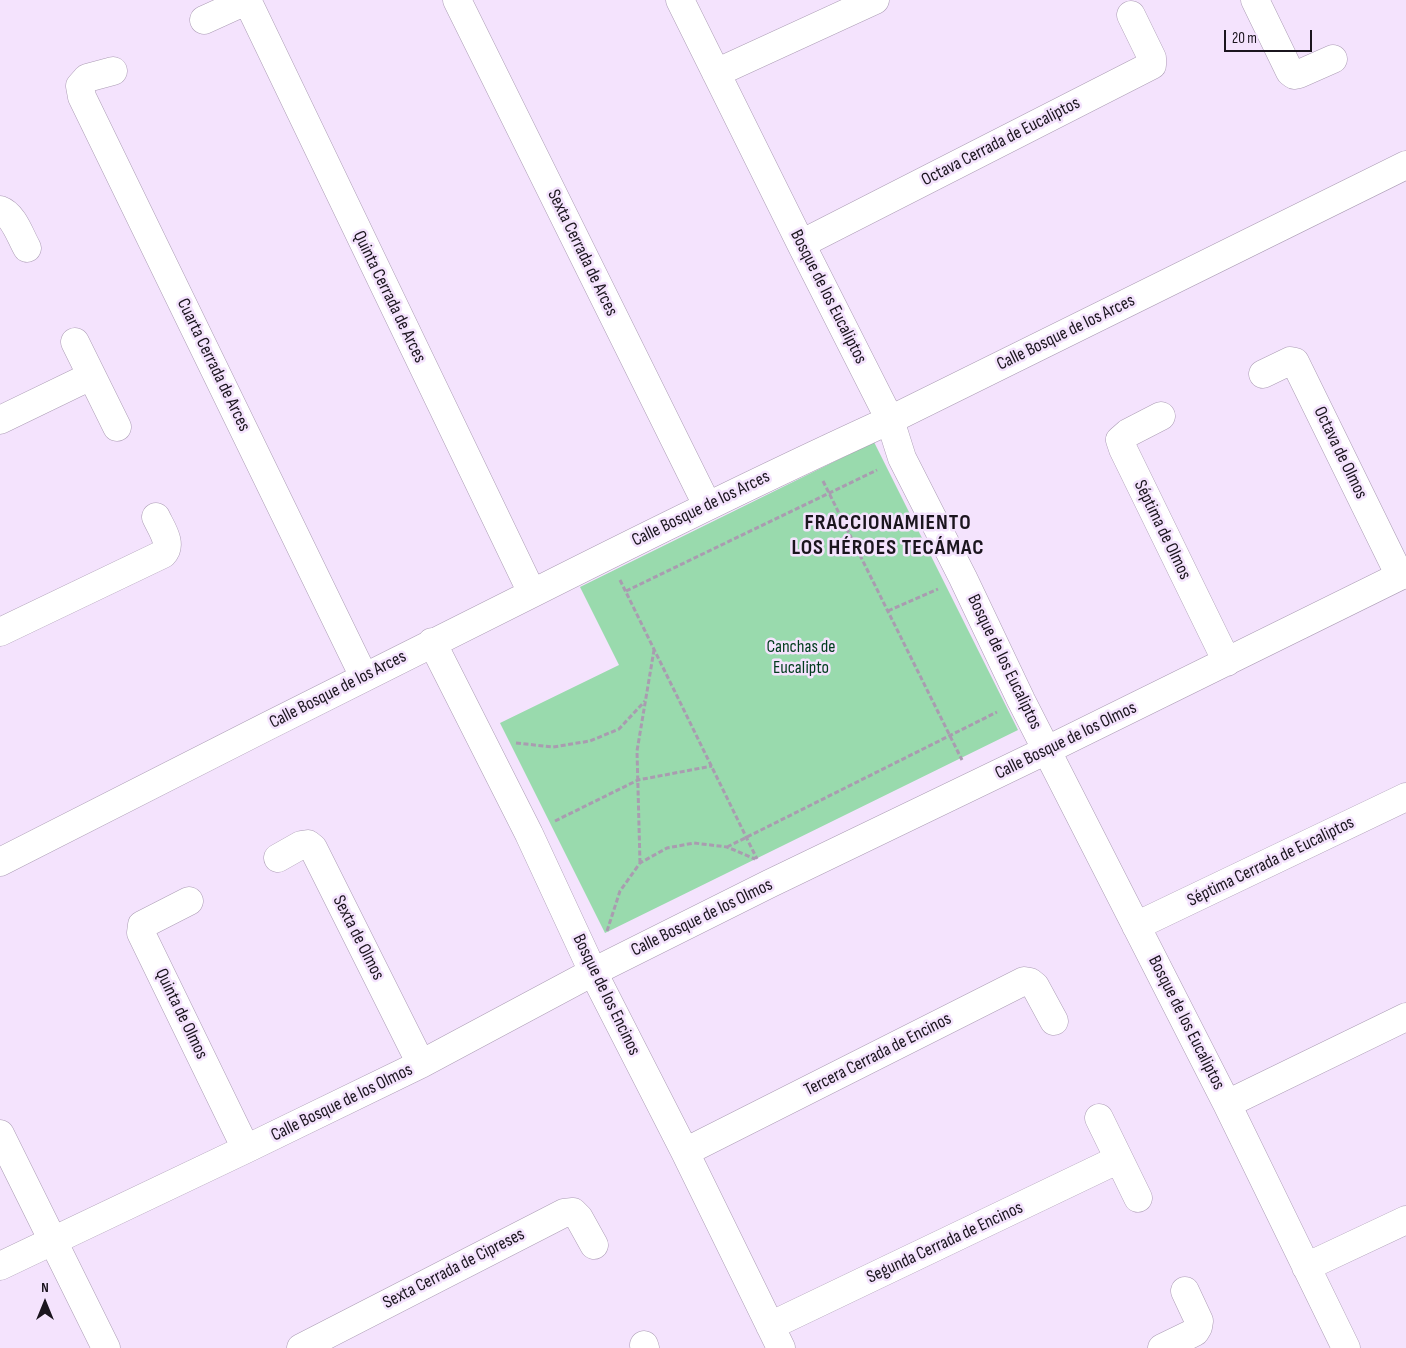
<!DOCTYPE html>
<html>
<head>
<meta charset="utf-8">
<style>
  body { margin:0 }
  #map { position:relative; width:1406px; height:1348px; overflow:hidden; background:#f4e3fd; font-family:"Sofia Sans Condensed",sans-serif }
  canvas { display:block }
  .north { position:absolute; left:20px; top:1278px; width:50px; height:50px; -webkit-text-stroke:4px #f4e3fd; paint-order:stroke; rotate:0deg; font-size:14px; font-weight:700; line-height:20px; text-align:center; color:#1b151e }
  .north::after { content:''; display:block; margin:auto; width:18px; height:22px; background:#1b151e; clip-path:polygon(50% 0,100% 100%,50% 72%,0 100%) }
  .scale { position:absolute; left:1224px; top:30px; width:88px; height:22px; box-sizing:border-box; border:2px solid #1b151e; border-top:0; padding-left:6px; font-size:15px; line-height:18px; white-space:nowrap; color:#1b151e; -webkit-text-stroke:4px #f4e3fd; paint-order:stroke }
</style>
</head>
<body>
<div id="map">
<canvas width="1406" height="1348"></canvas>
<div class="north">N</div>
<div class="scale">20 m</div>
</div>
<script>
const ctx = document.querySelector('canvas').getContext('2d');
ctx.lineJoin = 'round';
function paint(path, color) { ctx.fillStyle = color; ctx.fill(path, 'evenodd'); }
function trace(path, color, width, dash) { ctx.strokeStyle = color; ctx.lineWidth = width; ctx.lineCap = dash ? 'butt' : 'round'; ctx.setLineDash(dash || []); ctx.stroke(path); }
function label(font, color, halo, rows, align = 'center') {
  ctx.font = font + ' "Sofia Sans Condensed",sans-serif'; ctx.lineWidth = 5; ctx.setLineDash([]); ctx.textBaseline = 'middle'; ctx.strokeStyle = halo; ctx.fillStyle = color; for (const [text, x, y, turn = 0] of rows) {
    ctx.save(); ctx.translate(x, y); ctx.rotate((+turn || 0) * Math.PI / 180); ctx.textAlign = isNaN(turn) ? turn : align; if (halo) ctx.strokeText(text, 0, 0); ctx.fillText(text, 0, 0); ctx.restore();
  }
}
paint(new Path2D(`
  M874,442L1018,730L605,933L500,723L619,665L580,587Z`), '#99daad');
const minor = new Path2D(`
  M247,0L532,593
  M457,0L707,505
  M680,0L801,244L890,420L902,458L963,578L1021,700L1227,1104L1346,1348
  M1255,0L1290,72L1294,75L1299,74L1333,59
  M204,20L248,0
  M113,71L87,78L80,86L82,97L364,677
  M716,73L875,0
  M0,210C14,215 20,236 27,248
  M801,244L1152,65V58L1131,15
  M75,342L117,427
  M1263,374L1290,361L1295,362L1400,576
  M1161,416L1128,433L1120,440L1123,449L1227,662
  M0,420L91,376
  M0,632L163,554C173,544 161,528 156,517
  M432,642L529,834L593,972L685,1152L781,1348
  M278,858L301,845L308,844L313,848L421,1064
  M0,862C177,772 353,682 531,594C650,534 769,475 890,420L1406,165
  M189,901L142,925L141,933L246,1149
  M1136,926L1406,797
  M1227,1104L1406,1017
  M1099,1118L1138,1198
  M0,1134L106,1348
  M685,1152L1024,981L1030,982L1035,986L1054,1021
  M0,1266L246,1149L421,1064L593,972L769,884L1047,750L1406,573
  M1306,1267L1406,1220
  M770,1326L1119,1159
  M644,1345L645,1348
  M301,1348L564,1213L573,1212L579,1218L594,1245
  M1162,1348L1195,1332L1198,1327L1199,1321L1185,1291`);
trace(minor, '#ab9cb4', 29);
trace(new Path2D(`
  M823,481L962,760
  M620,580L757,859
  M626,591L877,470
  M888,611L938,589
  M516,743L553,747L590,741L619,729L645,701
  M555,821L638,780L712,766
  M727,847L997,712
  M640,863L637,751L654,650
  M607,931L620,891L640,863L667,848L694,843L727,847L755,859`), '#a99cb0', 3, [5, 2.5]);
trace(minor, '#fff', 28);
label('18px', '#1b151e', '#f4e3fd', [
  ["Octava Cerrada de Eucaliptos",1001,142,-27],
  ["Sexta Cerrada de Arces",582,253,64],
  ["Quinta Cerrada de Arces",389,297,64],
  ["Bosque de los Eucaliptos",828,297,63],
  ["Calle Bosque de los Arces",1066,333,-26],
  ["Cuarta Cerrada de Arces",213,365,64],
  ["Octava de Olmos",1340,453,64],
  ["Calle Bosque de los Arces",701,509,-26],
  ["Séptima de Olmos",1162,530,64],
  ["Bosque de los Eucaliptos",1004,662,64],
  ["Calle Bosque de los Arces",338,690,-27],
  ["Calle Bosque de los Olmos",1066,741,-26],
  ["Séptima Cerrada de Eucaliptos",1271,862,-26],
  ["Calle Bosque de los Olmos",702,918,-26],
  ["Sexta de Olmos",358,938,63],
  ["Bosque de los Encinos",606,995,64],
  ["Quinta de Olmos",181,1014,64],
  ["Bosque de los Eucaliptos",1186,1023,63],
  ["Tercera Cerrada de Encinos",878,1055,-27],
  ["Calle Bosque de los Olmos",342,1103,-26],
  ["Segunda Cerrada de Encinos",945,1243,-25],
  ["Sexta Cerrada de Cipreses",454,1269,-27]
]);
label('18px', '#003b1c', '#f4e3fd', [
  ["Canchas de",801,647],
  ["Eucalipto",801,668]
]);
ctx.letterSpacing = '1px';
label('bold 22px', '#1b151e', '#f4e3fd', [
  ["FRACCIONAMIENTO",888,523],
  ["LOS HÉROES TECÁMAC",888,548]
]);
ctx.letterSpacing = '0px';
</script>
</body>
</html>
